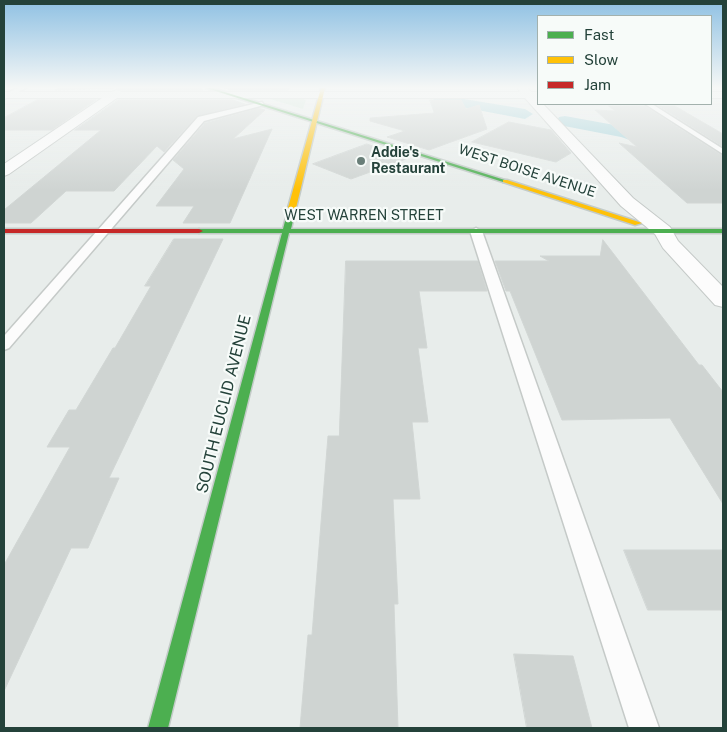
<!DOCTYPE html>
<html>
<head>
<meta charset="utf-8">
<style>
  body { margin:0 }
  #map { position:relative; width:727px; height:732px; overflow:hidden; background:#e8edeb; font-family:"Public Sans",sans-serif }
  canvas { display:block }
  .frame { position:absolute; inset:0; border:5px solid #24423a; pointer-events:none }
  .legend { position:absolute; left:537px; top:15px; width:175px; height:90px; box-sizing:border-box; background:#f7fbf9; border:1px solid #a3b1ad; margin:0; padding:6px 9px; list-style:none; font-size:15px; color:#24423a }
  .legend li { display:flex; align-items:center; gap:10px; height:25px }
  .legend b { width:25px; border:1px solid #a3b1ad }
</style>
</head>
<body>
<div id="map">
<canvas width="727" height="732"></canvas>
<div class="frame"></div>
<ul class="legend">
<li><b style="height:6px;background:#4caf50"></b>Fast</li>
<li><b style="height:6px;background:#ffc107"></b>Slow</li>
<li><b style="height:6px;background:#c62828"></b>Jam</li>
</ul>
</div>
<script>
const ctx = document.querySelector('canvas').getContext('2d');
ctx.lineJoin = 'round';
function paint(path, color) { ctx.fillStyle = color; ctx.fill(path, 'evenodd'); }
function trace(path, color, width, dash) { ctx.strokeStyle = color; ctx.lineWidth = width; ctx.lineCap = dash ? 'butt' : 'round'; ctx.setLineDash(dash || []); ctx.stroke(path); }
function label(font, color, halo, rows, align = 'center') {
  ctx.font = font + ' "Public Sans",sans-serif'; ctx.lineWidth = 4.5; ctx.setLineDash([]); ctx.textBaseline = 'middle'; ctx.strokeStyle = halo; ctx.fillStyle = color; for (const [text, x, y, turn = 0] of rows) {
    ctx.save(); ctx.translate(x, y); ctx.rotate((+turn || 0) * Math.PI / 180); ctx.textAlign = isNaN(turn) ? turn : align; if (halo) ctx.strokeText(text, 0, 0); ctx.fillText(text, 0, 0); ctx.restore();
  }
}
paint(new Path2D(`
  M267,98H302L306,100L303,109Z`), '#d1e6d8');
paint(new Path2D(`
  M440,95L525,109L533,114L525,119L435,102L433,99Z
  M565,116L631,128L723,159V172L621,137L559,125L557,121L559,117Z`), '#a9d4db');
const building = new Path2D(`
  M59,88H201L203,90H121L116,88L55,90Z
  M224,88H290L287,90H231Z
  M37,100H96L52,130H4V118Z
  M118,100H233L245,104L197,116L164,152L157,146L114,191H66L31,223H4V210L101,130H75Z
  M430,100H461L466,109L479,105L487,129L429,150L387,137L405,131L370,121V118L434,113Z
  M609,106H645L723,156V203H687L619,143L637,147L595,110L615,111Z
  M659,106H675L723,134V147Z
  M258,108L265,110L233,139L272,129L230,223H183L194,206H156L184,169L173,160L205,123Z
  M509,122L551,130L571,153L556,162L472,142Z
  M367,144L409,158L351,179L313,164Z
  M174,239H223L109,478H119L88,548H71L4,691V565L70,447H47L69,410H76L113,348H115L151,286H145Z
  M603,240L699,365H702L723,392V504L670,418L562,420L510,291H506L495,261H549L540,256H600Z
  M346,261H478L487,291H419L427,348H418L428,422H412L420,499H393L398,604H394L398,728H300L308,635H312L328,436H339Z
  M624,550H723V610H648Z
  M514,654L573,656L592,728H527Z`);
paint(building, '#cfd4d2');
trace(building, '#d1d6d4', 1);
const lane = new Path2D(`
  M18,88H26L4,99V95Z
  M262,102L264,105L204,121L9,348L4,350V336L198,117Z
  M645,104H652L723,149V154Z
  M476,228L482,231L659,728H629L470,231Z`);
const street = new Path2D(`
  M517,88H528L531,92H538V104H543L633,198L670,227L678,241L723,287V307L715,305L663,248L655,234L621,206L525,98H117L9,174L4,176V164L102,98H4V92H112L117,90L121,92H520Z
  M711,92H723V98H711Z`);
const fast = new Path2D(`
  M206,88H212L508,181L503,182Z
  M289,206L296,208L291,229H723V233H289L168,728H148L282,233H199L195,231L199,229H283Z`);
const slow = new Path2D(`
  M321,88H325L296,208L292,210L288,208Z
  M503,180H507L642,223L635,225L503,182Z`);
const jam = new Path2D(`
  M4,229H199L203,231L199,233H4Z`);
trace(lane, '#c5cac8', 3);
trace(street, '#c5cac8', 2);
trace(fast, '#c3cbc8', 3);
trace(slow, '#c3cbc8', 3);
trace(jam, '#c3cbc8', 3);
paint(lane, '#fcfcfc');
paint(street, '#fcfcfc');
paint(fast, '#4caf50');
paint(slow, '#ffc107');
paint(jam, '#c62828');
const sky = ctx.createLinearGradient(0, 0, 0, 190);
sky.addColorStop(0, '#8fc1e3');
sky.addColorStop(0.46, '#f5f7f6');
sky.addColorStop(1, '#f5f7f600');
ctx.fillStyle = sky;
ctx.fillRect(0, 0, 727, 190);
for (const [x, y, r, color] of [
  [361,161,5,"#697e78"]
]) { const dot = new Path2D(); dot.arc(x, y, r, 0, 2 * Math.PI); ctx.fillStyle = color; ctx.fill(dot); trace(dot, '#f7fbf9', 2); }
label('bold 14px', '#24423a', '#f7fbf9', [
  ["Addie's",371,153],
  ["Restaurant",371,169]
], 'left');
label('14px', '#24423a', '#f7fbf9', [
  ["WEST BOISE AVENUE",527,171,18],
  ["WEST WARREN STREET",364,216]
]);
label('16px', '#24423a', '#f7fbf9', [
  ["SOUTH EUCLID AVENUE",224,404,-76]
]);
</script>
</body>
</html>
